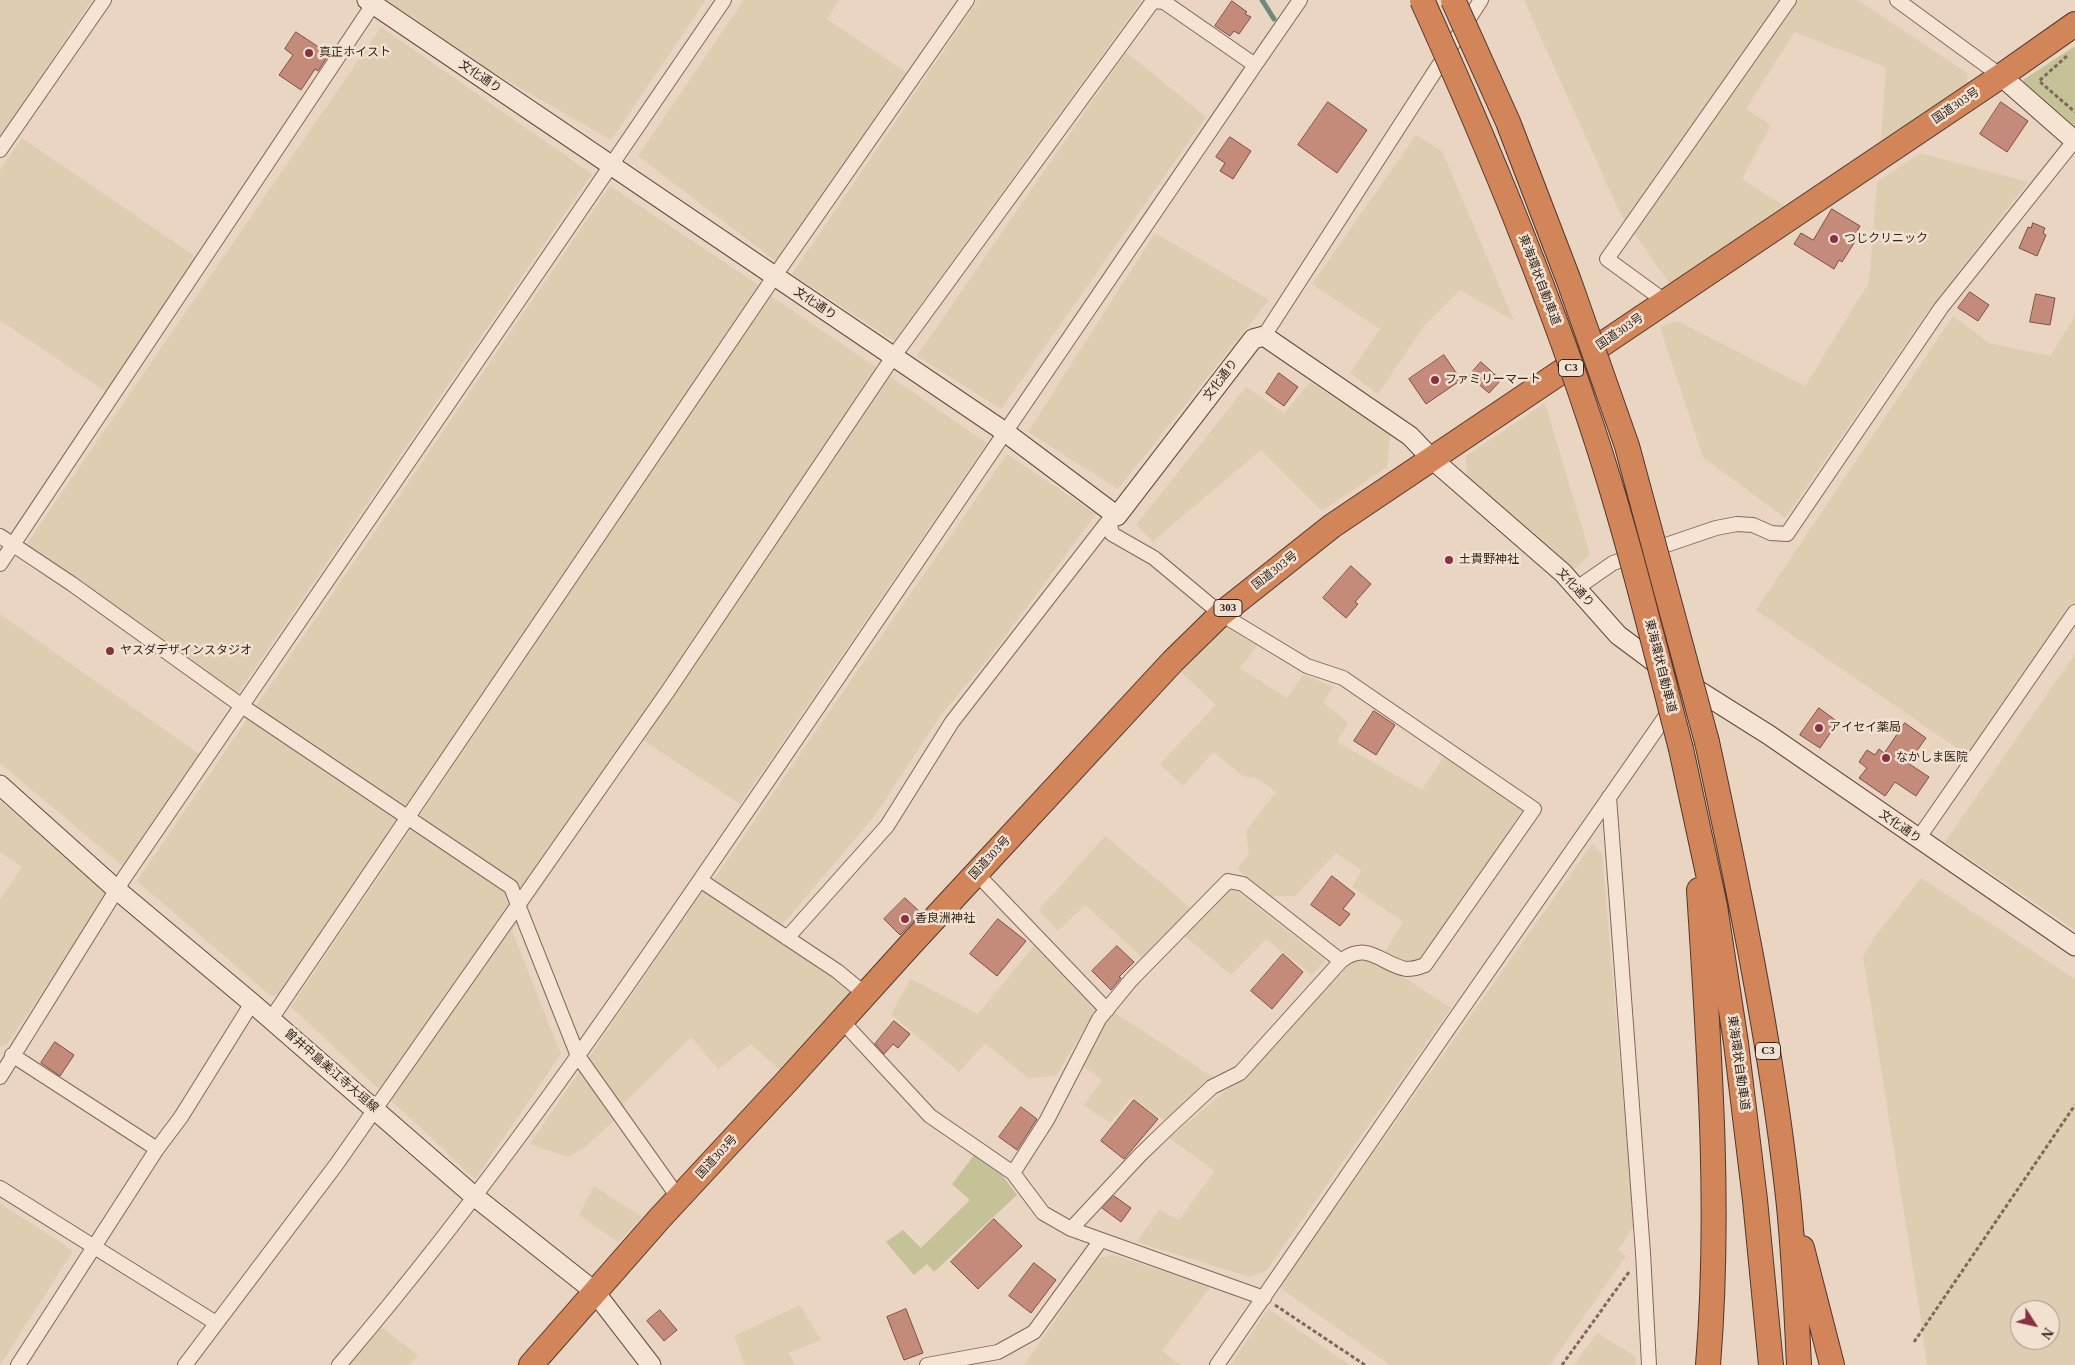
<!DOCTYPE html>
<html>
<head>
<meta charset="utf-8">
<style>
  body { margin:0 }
  #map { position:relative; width:2075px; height:1365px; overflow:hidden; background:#e9d5c2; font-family:"Times New Roman",serif }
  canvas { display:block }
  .north { position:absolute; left:2010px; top:1300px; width:50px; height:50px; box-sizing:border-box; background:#f1e1d0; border:1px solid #a59589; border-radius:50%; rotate:125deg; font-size:14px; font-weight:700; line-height:20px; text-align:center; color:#32231e }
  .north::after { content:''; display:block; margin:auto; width:18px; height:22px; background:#8a3043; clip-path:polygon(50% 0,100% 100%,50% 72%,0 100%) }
</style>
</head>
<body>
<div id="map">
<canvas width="2075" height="1365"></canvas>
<div class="north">N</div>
</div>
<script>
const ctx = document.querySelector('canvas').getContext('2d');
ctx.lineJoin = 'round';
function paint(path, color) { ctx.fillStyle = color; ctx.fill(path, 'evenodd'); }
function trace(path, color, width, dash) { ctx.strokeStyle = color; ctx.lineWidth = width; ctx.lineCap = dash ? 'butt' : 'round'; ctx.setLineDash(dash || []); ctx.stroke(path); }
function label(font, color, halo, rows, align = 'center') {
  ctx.font = font + ' "Times New Roman","Noto Sans JP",serif'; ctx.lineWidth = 5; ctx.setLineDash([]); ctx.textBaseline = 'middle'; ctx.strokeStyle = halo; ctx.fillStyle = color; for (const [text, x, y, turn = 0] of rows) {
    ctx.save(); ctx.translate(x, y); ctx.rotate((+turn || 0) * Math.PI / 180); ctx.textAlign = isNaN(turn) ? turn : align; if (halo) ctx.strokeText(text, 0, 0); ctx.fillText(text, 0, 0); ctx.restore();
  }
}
paint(new Path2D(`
  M0,0H92L0,137Z
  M376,0H706L611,140L373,4Z
  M744,0H839L827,19L907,73L777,262L638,156Z
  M978,0H1142L894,341L792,274Z
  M1524,0H1857L1967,73L1968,85L1881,142L1886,67L1794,32L1746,109L1771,125L1742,179L1784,206L1670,284L1620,213Z
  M381,27L592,174L236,696L22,551Z
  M1126,52L1206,117L1001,409L917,356Z
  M1416,135L1442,151L1514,321L1460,290L1424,326L1378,394L1350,373L1380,329L1312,284Z
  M22,138L199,259L108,393L0,320V170Z
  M1920,153L2028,182L1921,321L1785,518L1703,457L1660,327L1677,321L1805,386L1869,283L1877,182Z
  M610,186L760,286L282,993L271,996L137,881Z
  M1155,233L1269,300L1118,489L1028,432Z
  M770,295L987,443L740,804L641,739L512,931L561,1054L475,1179L291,1007Z
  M2075,311V604L1970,757L1756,610L1953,316L1989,343L2050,356L2074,318Z
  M1310,382L1390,434L1387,467L1322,511L1261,450L1153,541L1136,525L1246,387L1284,413Z
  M1545,403L1590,554L1574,570L1527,532L1467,477L1466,456Z
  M1007,454L1096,514L989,658L940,716L876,814L782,925L714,879Z
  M0,614L199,754L125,868L0,763Z
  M1225,626L1257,646L1240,668L1287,698L1304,674L1333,687L1323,703L1348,723L1337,742L1422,790L1446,754L1524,808L1419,964L1402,965L1383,955L1403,922L1352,887L1361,870L1336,853L1295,896H1271L1237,869L1249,854L1246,831L1276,792L1256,778L1243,776L1213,752L1183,786L1160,764L1216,705L1181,672Z
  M2075,654V930L1945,842Z
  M0,801L102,887L106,899L7,1044L0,1047V900L22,867L0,852Z
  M1105,836L1192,909L1145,960L1085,905L1058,931L1039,910Z
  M1592,844L1602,854L1634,1226L1618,1249L1626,1256L1550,1365H1390L1279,1287Z
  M1921,878L2075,979V1365H1927L1920,1313L1863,956L1874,938ZM2020,1310H2050V1340H2020Z
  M1230,886L1325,960L1312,975L1266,939L1231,975L1184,935Z
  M704,889L855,993L784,1074L751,1044L718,1069L691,1037L624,1103L625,1111L585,1147L568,1157L530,1144Z
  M1034,946L1096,1010L1056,1076L1028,1078L985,1043L959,1072L891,1014L911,979L978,1014Z
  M1366,959L1408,980L1451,1008L1266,1271L1250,1277L1137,1242L1159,1210L1179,1220L1215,1171L1169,1138L1244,1076L1353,961Z
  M1112,1011L1214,1078L1168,1123L1132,1097L1110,1123L1084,1105L1102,1080L1080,1064Z
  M594,1186L642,1217L618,1242L579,1215Z
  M0,1203L73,1251L0,1365Z
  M1113,1255L1211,1286L1162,1351L1181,1365H1024L1098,1258Z
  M800,1305L821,1340L788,1353L795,1365H745L734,1336Z
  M1268,1309L1350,1365H1230Z
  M381,1327L418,1355L410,1365H349Z
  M1597,1333L1635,1356L1636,1365H1574Z`), '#decdb0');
paint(new Path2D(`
  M2075,46V128L2024,83L2023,80Z
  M975,1154L1002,1175L1017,1195L934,1272L927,1264L914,1275L886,1242L903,1230L921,1248L970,1200L952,1184Z`), '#c6c297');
trace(new Path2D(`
  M1262,0L1274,19`), '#6c897c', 5);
const building = new Path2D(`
  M1232,1L1247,12L1245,14L1251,17L1239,34L1234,31L1230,36L1215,26Z
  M296,32L329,54L318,71L315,69L301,90L279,75L293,55L285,49Z
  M1328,102L1367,130L1337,173L1298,145Z
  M2001,102L2028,121L2007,152L1980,134Z
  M1230,137L1251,151L1233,179L1220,171L1225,163L1216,157Z
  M1832,209L1860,226L1853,238L1856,240L1842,262L1839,260L1834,269L1794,244L1801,233L1813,240Z
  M2033,223L2045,228L2043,233L2046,235L2037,256L2019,248L2028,227L2031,228Z
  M1970,292L1989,305L1978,321L1958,308Z
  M2036,294L2055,298L2050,325L2030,322Z
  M1444,355L1461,380L1426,404L1409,379Z
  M1481,362L1501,380L1489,393L1469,376Z
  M1279,373L1298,387L1284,406L1266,393Z
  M1351,566L1371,584L1355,602L1358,604L1346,618L1323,598Z
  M1819,708L1838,722L1820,748L1800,735Z
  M1374,711L1395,725L1376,755L1354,741Z
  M1905,723L1926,738L1908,763L1929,777L1916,796L1895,782L1885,796L1859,778L1867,768L1859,762L1867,750L1875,755L1879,749L1884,753Z
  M1332,876L1355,894L1343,909L1350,914L1340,926L1311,905Z
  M905,898L921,913L900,935L884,919Z
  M998,919L1026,941L997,976L970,954Z
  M1117,946L1134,962L1119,977L1121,978L1111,990L1092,971Z
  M1283,954L1303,972L1272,1009L1251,991Z
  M894,1021L910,1034L898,1048L893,1044L884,1054L875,1044Z
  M55,1042L74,1055L60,1076L41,1063Z
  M1134,1100L1158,1119L1124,1159L1101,1141Z
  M1021,1107L1037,1119L1017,1150L999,1137Z
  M1114,1196L1131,1208L1121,1222L1102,1208Z
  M994,1219L1022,1246L978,1289L951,1262Z
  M1034,1263L1056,1280L1031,1313L1009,1296Z
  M906,1309L923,1353L904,1360L887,1317Z
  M660,1310L677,1330L664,1341L647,1321Z`);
paint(building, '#c48b7b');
trace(building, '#7e4e43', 1);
const street = new Path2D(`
  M1897,0L2001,76
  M0,150L104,0
  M1666,302L1607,259L1789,0
  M1264,336L1481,0
  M0,536L72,584L242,706L511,887L578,1056L678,1197
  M0,564L376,0
  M1577,588L1613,563L1716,528L1737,524L1753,525L1771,533L1787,534L1941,308L2075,140
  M1609,797L1643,1253L1649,1365
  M1918,839L2075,612
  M976,873L1107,1010
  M700,880L837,971L865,994
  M787,938L887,826L952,722L1109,520L1112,534L1154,558L1221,614L1307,666L1343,678L1534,809L1425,965C1420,967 1412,969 1406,969C1381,964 1367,940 1341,961L1240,1073L1212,1087L1169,1127L1140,1155L1071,1229
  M271,1019L774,277L967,0
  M842,1021L930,1116L1013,1173L1043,1213L1071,1229L1264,1298
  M12,1055L157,1149
  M0,1077L124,878L724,0
  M1013,1173L1047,1120L1099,1019L1131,980L1228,881L1243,884L1341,961
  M0,1188L216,1323
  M18,1365L157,1149L181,1117L252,1003
  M185,1365L336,1165L668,691L893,357L1153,1L1164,2L1255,65
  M339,1365C501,1176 640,968 780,763C953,508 1125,253 1300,0
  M927,1365L998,1352L1034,1332L1101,1240
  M1217,1365L1446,1032L1688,684`);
const secondary = new Path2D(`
  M367,0L1005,432L1117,516L1253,339L1264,336L1410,436L1432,459L1563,573L1618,635L1661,667L1769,735L2075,946
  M2001,76L2075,141
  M0,785L117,890L252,1003L474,1196L594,1291L651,1365`);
const highway = new Path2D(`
  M1707,742C1739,890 1770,1038 1787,1188C1794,1246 1796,1306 1799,1365
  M1681,749L1715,906L1736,1043L1755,1200L1771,1365
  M1699,890C1709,1048 1721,1207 1708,1365
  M1802,1248L1832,1365
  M531,1365L660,1218L788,1080L910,945L1173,661L1221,614L1332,526L2001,76L2075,24`);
trace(street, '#81675b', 16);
trace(secondary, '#63493e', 21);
trace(highway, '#4f372f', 26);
trace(new Path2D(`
  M2067,56L2039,81L2075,112
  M1275,1305L1365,1365
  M1914,1342L2075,1105
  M1562,1365L1629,1272`), '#81675b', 3, [4, 2.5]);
trace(street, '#f5e4d4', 14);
trace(secondary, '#f5e4d4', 19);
trace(highway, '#d28559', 24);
const highwayBridge = new Path2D(`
  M1422,0C1483,135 1541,273 1588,415C1625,524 1652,637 1681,749
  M1453,0L1508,122L1569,281L1627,446L1707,742`);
trace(highwayBridge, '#4f372f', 26, []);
trace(highwayBridge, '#d28559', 24);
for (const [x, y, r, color] of [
  [309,53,5,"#8a3043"],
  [1834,239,5,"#8a3043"],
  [1435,380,5,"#8a3043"],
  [1449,560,5,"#8a3043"],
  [110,651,5,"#8a3043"],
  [1819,728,5,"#8a3043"],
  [1886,758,5,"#8a3043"],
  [905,919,5,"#8a3043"]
]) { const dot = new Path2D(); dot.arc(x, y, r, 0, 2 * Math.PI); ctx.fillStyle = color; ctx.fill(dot); trace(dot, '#f1e1d0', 2); }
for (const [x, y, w] of [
  [1571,368,25],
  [1228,608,28],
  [1768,1051,25]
]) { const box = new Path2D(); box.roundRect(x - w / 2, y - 8.5, w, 17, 4); ctx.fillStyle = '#f1e1d0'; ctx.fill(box); trace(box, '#32231e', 1); }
label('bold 11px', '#32231e', null, [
  ["C3",1571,368],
  ["303",1228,608],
  ["C3",1768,1051]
]);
label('12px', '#32231e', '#f1e1d0', [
  ["真正ホイスト",319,53],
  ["つじクリニック",1844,239],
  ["ファミリーマート",1445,380],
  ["土貴野神社",1459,560],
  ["ヤスダデザインスタジオ",120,651],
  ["アイセイ薬局",1829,728],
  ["なかしま医院",1896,758],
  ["香良洲神社",915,919]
], 'left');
label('12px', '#32231e', '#f1e1d0', [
  ["文化通り",480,77,34],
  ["国道303号",1956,106,-34],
  ["東海環状自動車道",1539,280,69],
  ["文化通り",815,304,34],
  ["国道303号",1620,332,-34],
  ["文化通り",1221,380,-53],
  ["国道303号",1275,571,-38],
  ["文化通り",1575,588,47],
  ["東海環状自動車道",1660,666,76],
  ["文化通り",1900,827,35],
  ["国道303号",990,858,-47],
  ["東海環状自動車道",1738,1063,82],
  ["曽井中島美江寺大垣線",331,1071,41],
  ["国道303号",717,1157,-47]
]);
</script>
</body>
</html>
